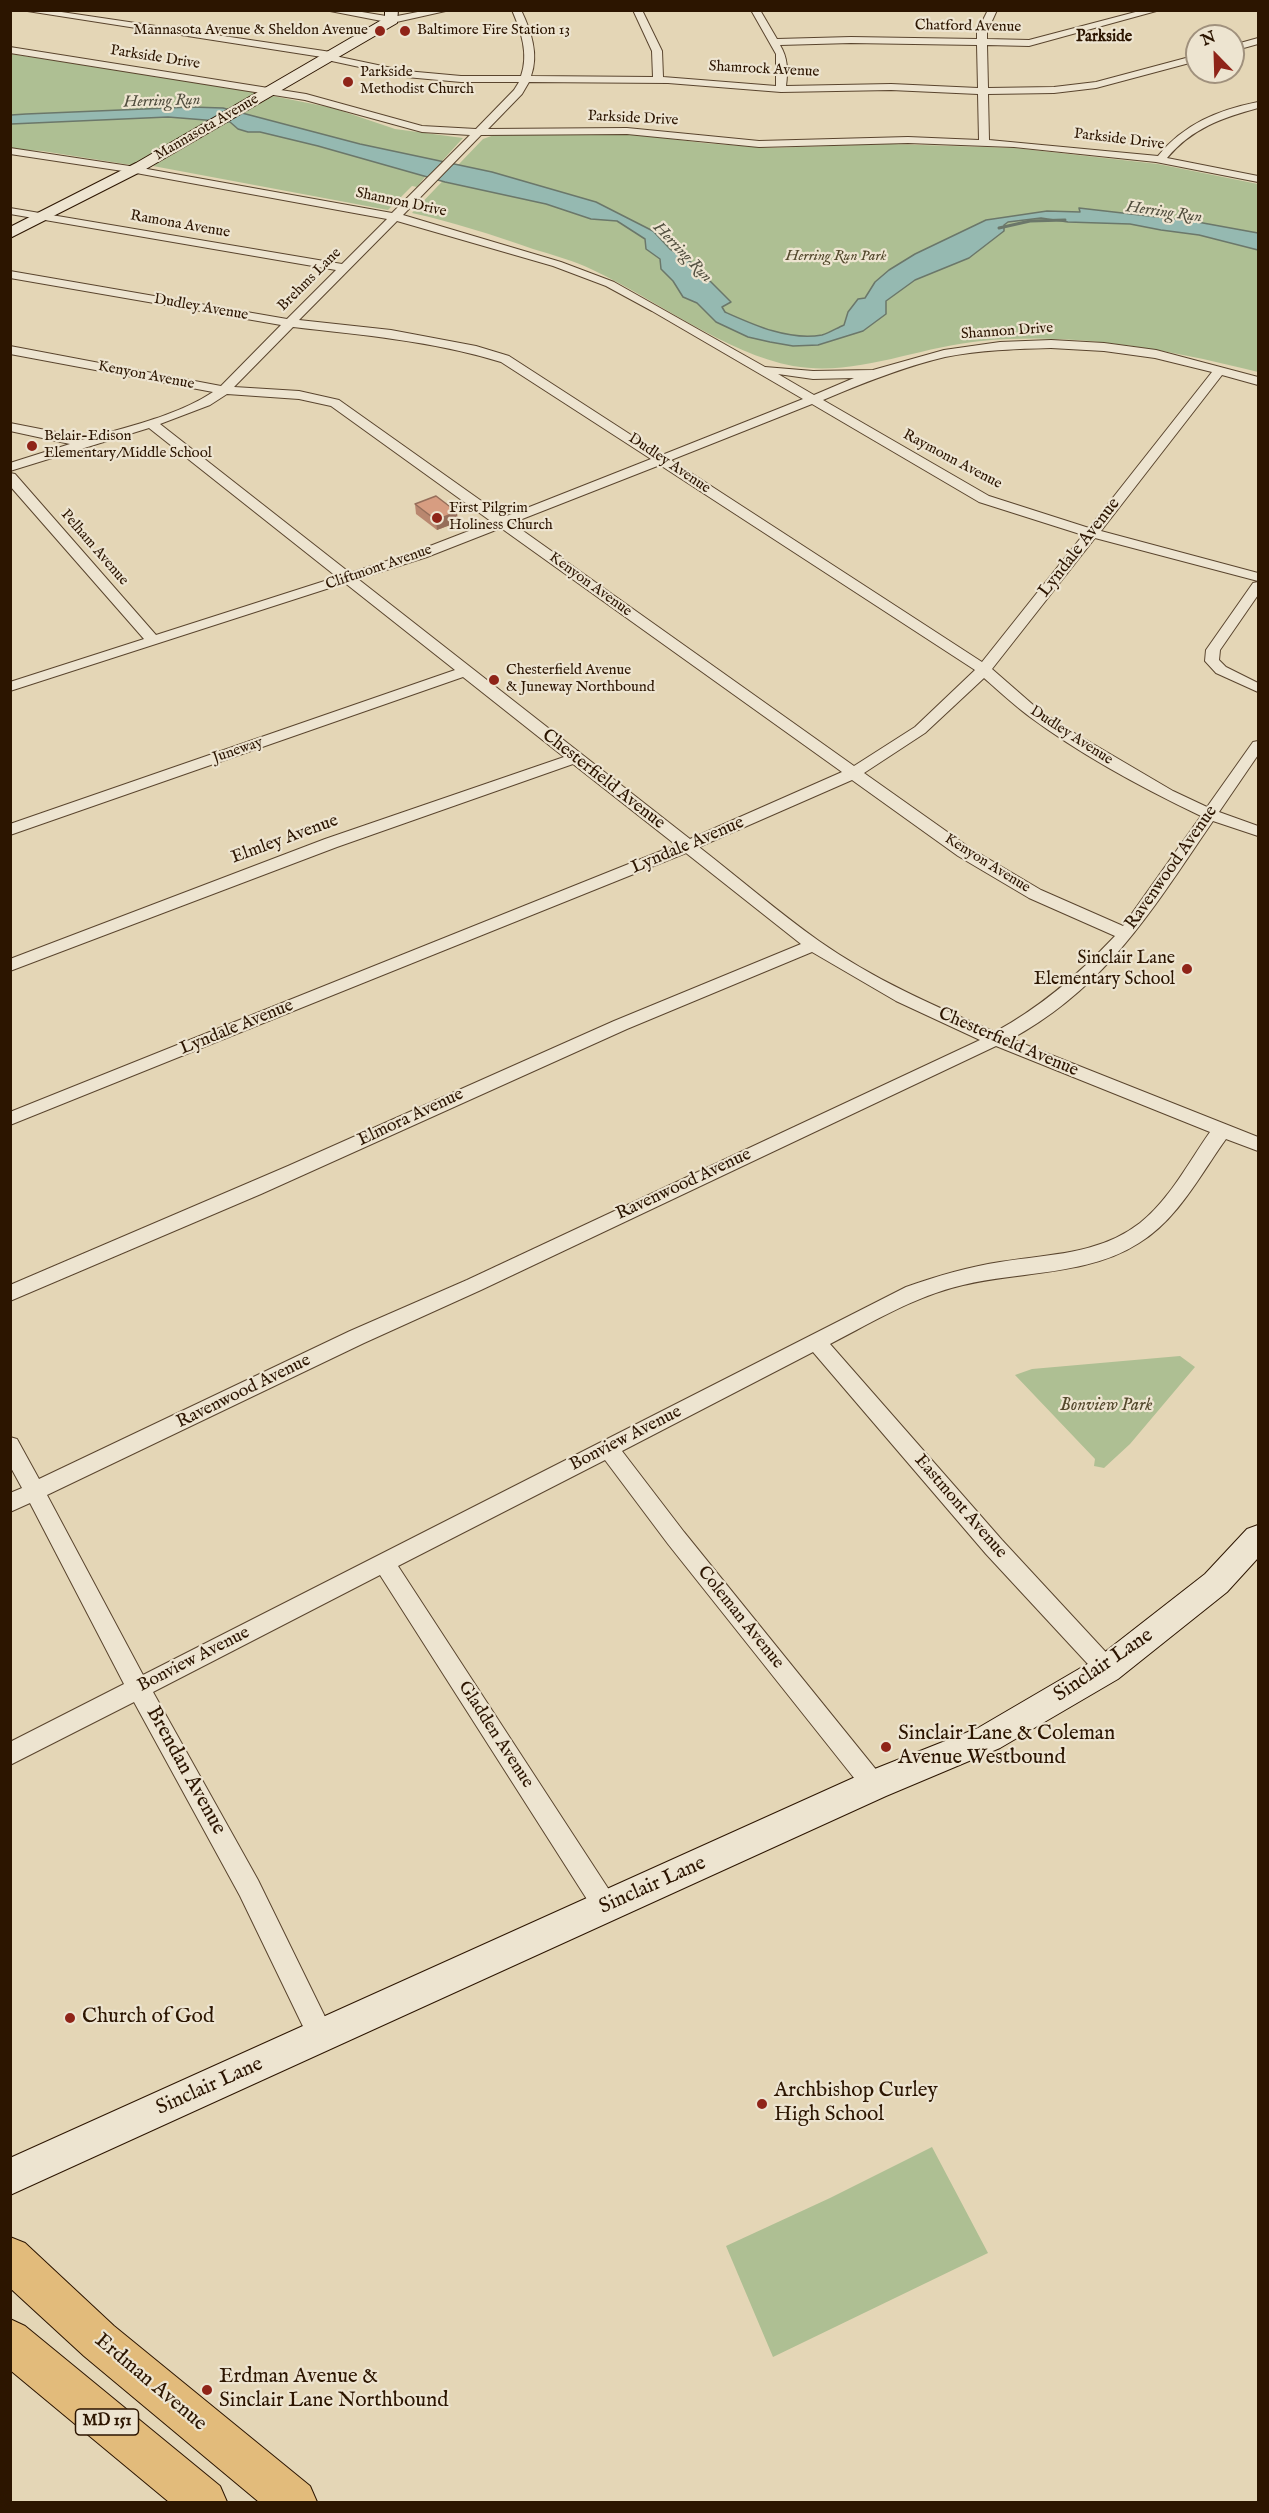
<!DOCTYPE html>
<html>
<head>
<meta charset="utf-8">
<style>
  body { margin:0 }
  #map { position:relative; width:1269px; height:2513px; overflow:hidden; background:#e4d6b6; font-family:"IM FELL English",serif }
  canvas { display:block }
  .frame { position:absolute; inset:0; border:12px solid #2c1500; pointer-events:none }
  .north { position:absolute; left:1185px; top:24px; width:60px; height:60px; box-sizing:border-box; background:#ede4d0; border:2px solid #a0917d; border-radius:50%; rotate:337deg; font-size:16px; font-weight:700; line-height:24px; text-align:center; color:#2c1500 }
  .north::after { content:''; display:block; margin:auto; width:21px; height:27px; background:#8f2418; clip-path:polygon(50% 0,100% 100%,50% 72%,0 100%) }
</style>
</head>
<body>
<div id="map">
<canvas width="1269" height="2513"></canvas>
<div class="frame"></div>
<div class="north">N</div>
</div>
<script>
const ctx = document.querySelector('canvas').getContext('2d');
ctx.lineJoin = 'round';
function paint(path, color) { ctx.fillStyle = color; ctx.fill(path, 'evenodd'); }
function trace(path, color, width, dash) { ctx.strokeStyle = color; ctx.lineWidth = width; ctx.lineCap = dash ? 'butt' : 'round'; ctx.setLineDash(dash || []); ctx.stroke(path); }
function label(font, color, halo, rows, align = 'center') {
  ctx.font = font + ' "IM FELL English",serif'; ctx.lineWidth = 4.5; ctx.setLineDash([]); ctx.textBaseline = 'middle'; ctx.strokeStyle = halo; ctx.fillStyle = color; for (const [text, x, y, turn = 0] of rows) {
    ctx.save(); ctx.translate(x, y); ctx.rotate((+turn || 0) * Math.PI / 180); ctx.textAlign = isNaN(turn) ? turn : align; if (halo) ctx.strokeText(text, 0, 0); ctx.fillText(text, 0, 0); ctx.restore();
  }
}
paint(new Path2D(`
  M11,54L252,91L255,94L131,165L42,151L11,149Z
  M273,96L333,108L395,129L463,138L442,161L438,160L423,175L425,177L417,187L412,186L388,210L153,166Z
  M494,135H640L704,143L768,148L890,144L1015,148L1158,164L1258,184V372C1166,349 1076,332 981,341C917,347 857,377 793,366C727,354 655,299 593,270C575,261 553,255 533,249C493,235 453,222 412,213L483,139Z
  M1180,1356L1195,1367L1130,1444L1104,1468L1094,1466L1095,1459L1015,1375L1032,1369Z
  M932,2147L988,2253L773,2357L726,2246L830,2198Z`), '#aebf93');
const water = new Path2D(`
  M191,107L223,108L360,144L492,172L596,202L653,231L670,249L692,263L731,302L722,307L725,312C754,325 789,341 822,335C829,333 837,328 844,325L848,312L858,299L865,298L875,282L889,270L915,254L986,220L1047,211L1080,212L1079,208L1192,221L1258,233V250L1199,235L1161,230L1130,224L1068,222L1041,218L1008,222L1004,225V231L969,258L915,280L886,301V314L863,331L818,345L793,346L770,342L748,337L716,322L697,303L683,297L673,281L661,269L660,259L646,249L645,239L617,221L591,219L546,204L445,182L318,146L260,132H248L238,129L230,122L168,117L11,124V115L26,114Z`);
paint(water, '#95b9b1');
trace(water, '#6b776a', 1.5);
trace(new Path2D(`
  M999,228L1030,221L1065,220`), '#6b776a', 3);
const street = new Path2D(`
  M21,10H48L331,52L335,56L406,71L461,76H521C529,54 521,31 512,10H521C531,31 539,54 531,76L653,77L652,51L633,10H642L662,51L663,77L776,86V54L751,10H760L777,39L851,37L977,39V32L988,10H997L987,32V39L1029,40L1143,10H1160L1029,46L987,45L988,88L1054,87L1096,82L1197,55V61L1096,88L1054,93L988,94L989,140L1158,156C1184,124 1218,110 1258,102V108C1222,118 1192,128 1167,158L1258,176V182L1156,162L1014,147L908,143L759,147L627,134L481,135L403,215L561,262L614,282L765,367L813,371L873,370L944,350L1000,342L1051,340L1104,343L1156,350L1258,377V385L1222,375L1101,531L1258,573V581L1095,538L992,669L1039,710L1071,731L1173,791L1207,807L1253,742L1258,741V755L1219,812L1258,826V836L1213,821C1153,908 1108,986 1011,1039L1258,1137V1151L1226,1139C1200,1175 1178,1219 1139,1243C1088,1276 1020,1271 963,1285C915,1296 873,1322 830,1344L1002,1540L1115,1662L1118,1669L1115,1676L1107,1679L1099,1676L986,1554L813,1352L622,1451L684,1532L882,1777L886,1785L882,1793L874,1796L866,1793L668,1544L605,1460L398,1566L615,1899L618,1907L615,1915L606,1919L597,1915L380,1575L153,1692L258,1880L330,2027L334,2036L330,2045L321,2049L312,2045L240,1896L134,1702L10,1765V1742L124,1684L30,1503L10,1512V1493L22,1488L10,1466V1437L17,1439L39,1479L350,1331L467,1280L980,1040L896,1001L812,952L627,1029L261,1194L10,1301V1285L288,1166L614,1021L801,944L686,853L10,1125V1112L676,845L573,764L337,847L10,971V959L325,839L564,757L463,677L10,835V824L455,670L345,583L10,691V682L144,639L10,486V473L15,474L156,635L337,577L149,428L10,471V463L70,444L10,431V423L71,435L82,440C125,427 175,417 213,392L10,354V346L221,386L281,325L10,278V271L287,319L336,270L10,214V208L342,264L387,219L136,173L10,154V148L136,167L392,213L470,135L422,132L305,100L10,53V47L306,94L422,126L476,129L514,90L519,82H461L406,77L327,60L322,57ZM851,43L977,45L978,88L891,84L786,86C788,71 788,58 780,45ZM529,82L668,83L781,92L891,90L978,94L979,140L908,137L759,141L627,128L488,129L522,94ZM397,221L553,266L606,286L652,311L803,399L662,455L509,356L476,346L391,330L299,320ZM293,327C363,335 433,341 501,362L651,459L504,517L339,400L299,391L234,387ZM1051,348L1104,351L1155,358L1212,372L1089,528L989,496L823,400C863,383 903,367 945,357C980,350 1016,349 1051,348ZM778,374L813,379L854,378L814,395ZM227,394L299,399L331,406L492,522L417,551L350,573L160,424L210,405ZM812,404L979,502L1083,535L982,662L671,460ZM660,465L975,670L915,727L854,766L512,523ZM501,528L842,772L690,839L358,579L427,557ZM984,678C999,691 1014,705 1030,717C1080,754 1144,789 1201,816L1123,926L1041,890L970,848L864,773L925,733ZM852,780L958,856L1029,898L1115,936C1079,974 1041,1007 995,1032C934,1006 873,979 819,941C778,912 739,878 699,847ZM996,1046L1210,1132C1188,1163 1170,1199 1140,1223C1099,1255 1048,1254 1000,1262C968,1267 937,1276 906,1287L143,1675L47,1495L364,1343L481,1290Z
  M325,10H350L392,17L428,10H450L392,23Z
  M1258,38V44L1233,51V45Z
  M1258,582V595L1220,650L1219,660L1226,667L1258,683V692L1216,673L1205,661L1206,650L1253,583Z`);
const secondary = new Path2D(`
  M385,10H398L397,23L146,169L10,238V227L136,163L385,18Z
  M1258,1525V1558L1227,1592L1118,1679L1000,1748L886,1796L10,2195V2158L862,1774L978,1728L1096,1659L1205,1574L1247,1529Z`);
const primary = new Path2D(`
  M10,2237L25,2243L114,2326L310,2486L317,2502H259L84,2356L10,2288Z
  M10,2319L25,2326L220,2486L227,2502H169L10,2370Z`);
trace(street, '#5a452e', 2);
trace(secondary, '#2c1500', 2);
trace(primary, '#2c1500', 2);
paint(street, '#ede4d0');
paint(secondary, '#ede4d0');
paint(primary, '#e2bb7b');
paint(new Path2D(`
  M415,504L458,522L437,530L416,514Z`), '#b9876f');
paint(new Path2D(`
  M457,512L458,522L437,530L436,520Z`), '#966e5a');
const building = new Path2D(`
  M436,496L457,512L436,520L415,504Z`);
paint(building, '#d79d81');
trace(building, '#966e5a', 1.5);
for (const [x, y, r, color] of [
  [380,31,6,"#8f2418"],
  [405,31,6,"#8f2418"],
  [348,82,6,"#8f2418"],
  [32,446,6,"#8f2418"],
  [437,518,6,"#8f2418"],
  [494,680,6,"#8f2418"],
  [1187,969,6,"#8f2418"],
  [886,1747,6,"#8f2418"],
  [70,2018,6,"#8f2418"],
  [762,2104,6,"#8f2418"],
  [207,2390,6,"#8f2418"]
]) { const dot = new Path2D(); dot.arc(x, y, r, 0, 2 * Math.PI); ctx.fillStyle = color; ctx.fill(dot); trace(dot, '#ede4d0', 2); }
label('15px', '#2c1500', '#ede4d0', [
  ["Chatford Avenue",968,27,1],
  ["Parkside Drive",155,58,9],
  ["Shamrock Avenue",764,70,3],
  ["Parkside Drive",633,119,3],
  ["Mannasota Avenue",207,128,-30],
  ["Parkside Drive",1119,140,7],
  ["Shannon Drive",401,203,12],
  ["Ramona Avenue",180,225,10],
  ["Brehms Lane",310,280,-45],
  ["Dudley Avenue",201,308,10],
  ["Shannon Drive",1007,332,-4],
  ["Kenyon Avenue",146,376,11],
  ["Raymonn Avenue",952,460,28],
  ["Dudley Avenue",669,464,34],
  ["Pelham Avenue",94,548,49],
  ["Cliftmont Avenue",379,568,-19],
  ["Kenyon Avenue",590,585,36],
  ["Dudley Avenue",1071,736,33],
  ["Juneway",238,751,-19],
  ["Kenyon Avenue",987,864,32]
]);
label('15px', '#2c1500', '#ede4d0', [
  ["Mannasota Avenue & Sheldon Avenue",368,31,"right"],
  ["Baltimore Fire Station 13",417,31],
  ["Parkside",360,73],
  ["Methodist Church",360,90],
  ["Belair-Edison",44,437],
  ["Elementary/Middle School",44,454],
  ["First Pilgrim",449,509],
  ["Holiness Church",449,526],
  ["Chesterfield Avenue",506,671],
  ["& Juneway Northbound",506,688]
], 'left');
label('italic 15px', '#53482c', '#ede4d0', [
  ["Herring Run Park",836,257]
]);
label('bold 16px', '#2c1500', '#ede4d0', [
  ["Parkside",1104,38]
]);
label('italic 16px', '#514e3e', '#ede4d0', [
  ["Herring Run",162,102,-2],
  ["Herring Run",1164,213,8],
  ["Herring Run",682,253,46]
]);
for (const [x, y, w] of [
  [107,2422,63]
]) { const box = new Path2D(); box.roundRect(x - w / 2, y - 13, w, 26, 4.5); ctx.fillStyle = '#ede4d0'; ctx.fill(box); trace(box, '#2c1500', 1.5); }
label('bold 16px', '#2c1500', null, [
  ["MD 151",107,2422]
]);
label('18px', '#2c1500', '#ede4d0', [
  ["Lyndale Avenue",1080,548,-52],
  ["Chesterfield Avenue",603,780,38],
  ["Elmley Avenue",285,840,-20],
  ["Lyndale Avenue",688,846,-23],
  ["Ravenwood Avenue",1172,868,-55],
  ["Lyndale Avenue",237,1028,-22],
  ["Chesterfield Avenue",1008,1043,23],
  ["Elmora Avenue",411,1118,-25],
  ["Ravenwood Avenue",684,1185,-25],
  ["Ravenwood Avenue",244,1392,-26],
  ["Bonview Avenue",626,1439,-27],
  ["Eastmont Avenue",960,1507,49],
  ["Coleman Avenue",740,1618,51],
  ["Bonview Avenue",194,1660,-27],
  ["Gladden Avenue",495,1735,57]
]);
label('18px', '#2c1500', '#ede4d0', [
  ["Sinclair Lane",1175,959],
  ["Elementary School",1175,980]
], 'right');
label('italic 18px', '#53482c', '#ede4d0', [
  ["Bonview Park",1106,1406]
]);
label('21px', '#2c1500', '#ede4d0', [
  ["Sinclair Lane",1104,1666,-34],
  ["Brendan Avenue",185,1771,61],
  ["Sinclair Lane",653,1886,-24],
  ["Sinclair Lane",210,2087,-24],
  ["Erdman Avenue",150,2383,40]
]);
label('21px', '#2c1500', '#ede4d0', [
  ["Sinclair Lane & Coleman",898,1735],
  ["Avenue Westbound",898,1759],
  ["Church of God",82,2018],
  ["Archbishop Curley",774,2092],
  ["High School",774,2116],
  ["Erdman Avenue &",219,2378],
  ["Sinclair Lane Northbound",219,2402]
], 'left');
</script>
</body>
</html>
